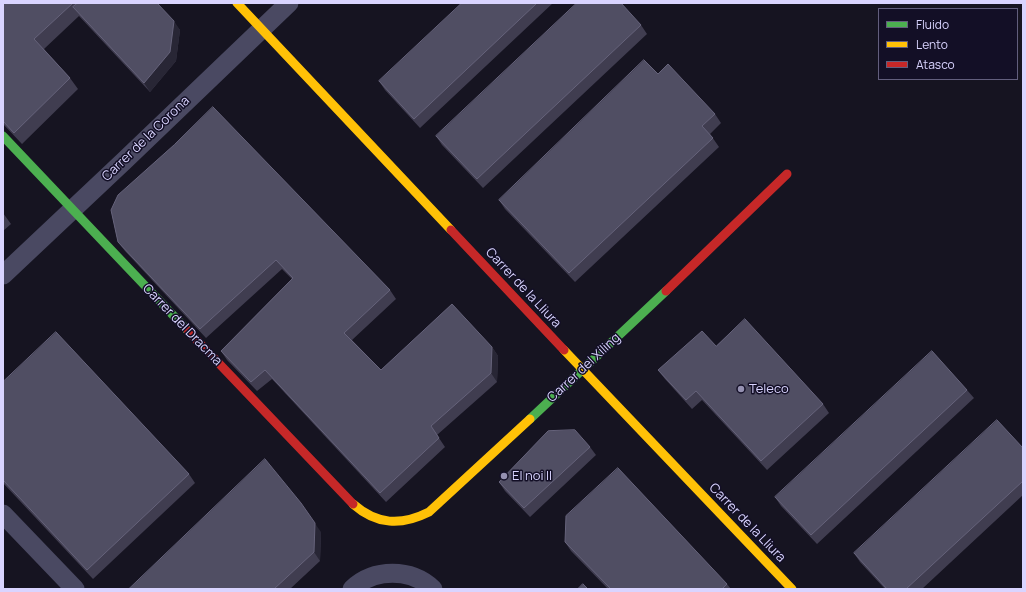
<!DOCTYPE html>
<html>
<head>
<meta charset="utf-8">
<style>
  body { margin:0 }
  #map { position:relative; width:1026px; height:592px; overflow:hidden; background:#161421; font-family:Manrope,sans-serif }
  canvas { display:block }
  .frame { position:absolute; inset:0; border:4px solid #d9d4ff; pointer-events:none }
  .legend { position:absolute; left:878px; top:8px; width:140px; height:72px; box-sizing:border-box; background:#130f26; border:1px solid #625e7d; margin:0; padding:5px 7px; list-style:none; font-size:12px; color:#d9d4ff }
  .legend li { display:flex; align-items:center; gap:8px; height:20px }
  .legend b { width:20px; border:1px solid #625e7d }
</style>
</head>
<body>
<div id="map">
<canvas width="1026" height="592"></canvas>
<div class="frame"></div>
<ul class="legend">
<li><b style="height:5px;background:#4caf50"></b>Fluido</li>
<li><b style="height:5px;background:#ffc107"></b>Lento</li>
<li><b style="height:5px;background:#c62828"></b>Atasco</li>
</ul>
</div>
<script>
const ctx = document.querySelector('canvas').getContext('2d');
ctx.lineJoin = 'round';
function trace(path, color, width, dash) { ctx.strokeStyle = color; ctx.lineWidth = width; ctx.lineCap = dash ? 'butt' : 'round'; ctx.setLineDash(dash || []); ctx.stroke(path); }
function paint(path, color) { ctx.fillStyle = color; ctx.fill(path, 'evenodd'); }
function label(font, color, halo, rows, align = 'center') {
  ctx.font = font + ' Manrope,sans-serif'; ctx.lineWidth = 3; ctx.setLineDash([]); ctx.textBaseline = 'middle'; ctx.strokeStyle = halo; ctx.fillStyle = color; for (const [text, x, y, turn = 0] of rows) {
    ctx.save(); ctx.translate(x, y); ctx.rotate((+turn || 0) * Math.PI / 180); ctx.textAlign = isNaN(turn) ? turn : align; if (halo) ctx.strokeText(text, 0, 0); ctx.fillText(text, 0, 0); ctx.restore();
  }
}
trace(new Path2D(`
  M3,275L124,161L289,3
  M3,514L75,589
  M352,589C374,568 411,568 433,589`), '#4a4962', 19);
trace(new Path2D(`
  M3,136L188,331
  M530,419L666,291`), '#4caf50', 9);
trace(new Path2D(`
  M237,3L451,230
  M564,350L792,589
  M353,504C377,525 401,526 429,512L530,419`), '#ffc107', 9);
trace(new Path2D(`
  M451,230L564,350
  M666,291L787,174
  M188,331L353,504`), '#c62828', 9);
paint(new Path2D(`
  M3,3H157L180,30L176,61L150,92L79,16L44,49L70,78L78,89L22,144L3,124Z
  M462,3H553L420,128L385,90L379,81Z
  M641,25L647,34L483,188L442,145L436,136Z
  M658,74L715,114L721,123L710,134L719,147L575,282L505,209L499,200Z
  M111,210L390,290L396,299L352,340L381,370L492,347L498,356L497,382L437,435L445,447L386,502L272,379L257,391L227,360L221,351L292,279L282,269L206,338L125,251L118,242Z
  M3,213L11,224L3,231Z
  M716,346L823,404L829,413L767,470L702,400L692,409L665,379L658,370Z
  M3,382L189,474L195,483L93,579L3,483Z
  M967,390L974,398L817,544L781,506L775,497Z
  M590,447L596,455L530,517L505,491L499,482Z
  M1023,448V495L922,589H885L860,562L854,553Z
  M321,532L320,561L290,589H129Z
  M565,542L727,584L731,589H608L571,551Z`), '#403d50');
paint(new Path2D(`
  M174,21L180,30L176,61L150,92L144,83Z
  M492,347L498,356L497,382L491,373Z
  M307,512L321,532L320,561L314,552Z`), '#282635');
const building = new Path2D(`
  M3,3H73L34,39L70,78L14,133L3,121Z
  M78,3H157L174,21L170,52L144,83L73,7Z
  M462,3H537L414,119L379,81Z
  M577,3H621L641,25L477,179L436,136Z
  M644,60L658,74L668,64L715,114L702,126L713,138L569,273L499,200Z
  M213,107L390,290L344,333L381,370L452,304L492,347L491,373L431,426L439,438L380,493L265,370L251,382L221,351L293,278L276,260L200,329L118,242L111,210L118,195L174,145Z
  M745,319L823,404L761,461L696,391L686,400L658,370L702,331L716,346Z
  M56,332L189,474L87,570L3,480V382Z
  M932,351L967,390L811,535L775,497Z
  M997,420L1023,448V481L906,589H887L854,553Z
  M575,430L590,447L524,508L499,482L548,431Z
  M265,459L301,503L315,523L314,552L274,589H129Z
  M618,468L727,584L722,589H611L565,542L566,516Z
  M583,584L588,589H578Z`);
paint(building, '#504e63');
trace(building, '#66637b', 1);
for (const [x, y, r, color] of [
  [741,389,4,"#9591b1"],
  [504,476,4,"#9591b1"]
]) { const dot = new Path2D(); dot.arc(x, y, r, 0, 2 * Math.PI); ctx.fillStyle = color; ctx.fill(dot); trace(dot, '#130f26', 1.5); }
label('13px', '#d9d4ff', '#130f26', [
  ["Carrer de la Corona",146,139,-44],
  ["Carrer de la Lliura",523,288,47],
  ["Carrer del Dracma",182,325,46],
  ["Carrer del Xíling",584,368,-43],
  ["Carrer de la Lliura",747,523,46]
]);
label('13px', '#d9d4ff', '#130f26', [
  ["Teleco",749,389],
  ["El noi II",512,476]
], 'left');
</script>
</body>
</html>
